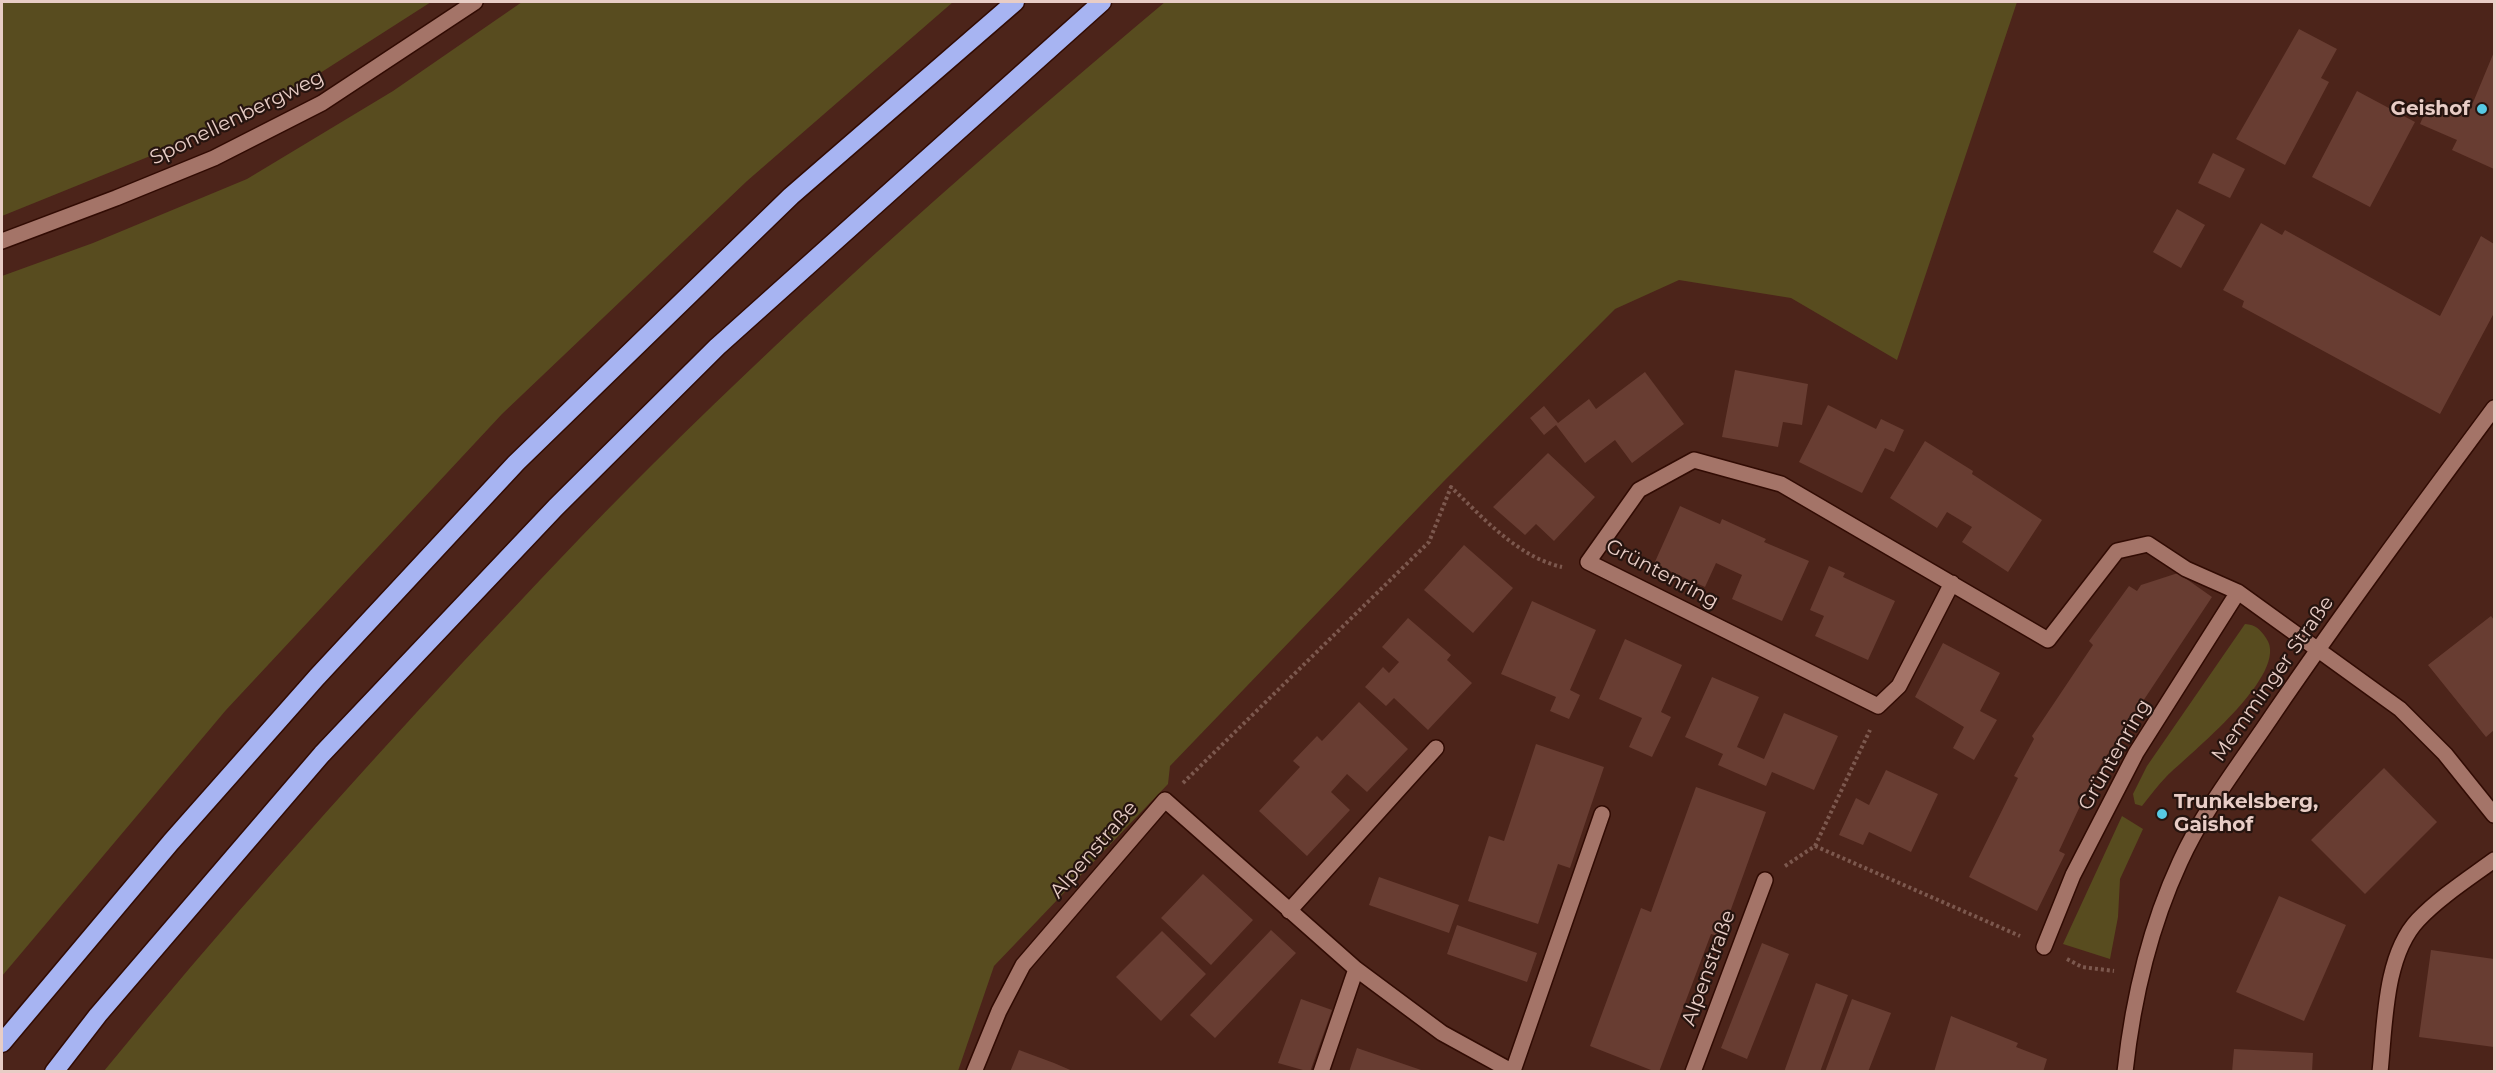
<!DOCTYPE html>
<html>
<head>
<meta charset="utf-8">
<style>
  body { margin:0 }
  #map { position:relative; width:2496px; height:1073px; overflow:hidden; background:#4c241a; font-family:Montserrat,sans-serif }
  canvas { display:block }
  .frame { position:absolute; inset:0; border:3px solid #e8cdc6; pointer-events:none }
</style>
</head>
<body>
<div id="map">
<canvas width="2496" height="1073"></canvas>
<div class="frame"></div>
</div>
<script>
const ctx = document.querySelector('canvas').getContext('2d');
ctx.lineJoin = 'round';
function paint(path, color) { ctx.fillStyle = color; ctx.fill(path, 'evenodd'); }
function trace(path, color, width, dash) { ctx.strokeStyle = color; ctx.lineWidth = width; ctx.lineCap = dash ? 'butt' : 'round'; ctx.setLineDash(dash || []); ctx.stroke(path); }
function label(font, color, halo, rows, align = 'center') {
  ctx.font = font + ' Montserrat,sans-serif'; ctx.lineWidth = 4.5; ctx.setLineDash([]); ctx.textBaseline = 'middle'; ctx.strokeStyle = halo; ctx.fillStyle = color; for (const [text, x, y, turn = 0] of rows) {
    ctx.save(); ctx.translate(x, y); ctx.rotate((+turn || 0) * Math.PI / 180); ctx.textAlign = isNaN(turn) ? turn : align; if (halo) ctx.strokeText(text, 0, 0); ctx.fillText(text, 0, 0); ctx.restore();
  }
}
paint(new Path2D(`
  M2,2H431L292,91L170,148L2,216Z
  M522,2H953L747,181L502,414L226,710L2,976V276L93,243L247,179L393,91Z
  M1165,2H2017L1897,360L1791,298L1679,280L1615,309L1444,481L1170,766L1168,784L994,966L958,1071H104C219,930 340,795 464,661C526,595 588,528 653,464C816,302 989,150 1165,2Z
  M2245,624C2256,625 2260,629 2266,638C2292,673 2188,755 2166,777C2157,786 2150,796 2142,806L2135,804L2133,794L2147,766Z
  M2122,816L2143,829L2120,879L2118,917L2110,959L2063,944Z`), '#584c1f');
paint(new Path2D(`
  M2299,29L2337,49L2321,78L2329,82L2285,165L2236,139Z
  M2494,52V169L2452,150L2457,140L2420,124L2430,101L2467,117Z
  M2357,91L2415,122L2370,207L2312,177Z
  M2213,153L2245,169L2230,198L2198,183Z
  M2177,209L2205,225L2181,268L2153,252Z
  M2261,223L2282,235L2285,230L2440,316L2481,236L2494,244V313L2440,414L2242,307L2244,301L2223,290Z
  M1735,370L1808,384L1802,425L1783,422L1778,447L1722,437Z
  M1645,372L1684,424L1632,463L1615,440L1585,463L1556,425L1544,435L1530,418L1544,406L1558,423L1589,399L1596,409Z
  M1828,405L1876,429L1881,419L1904,430L1894,452L1885,448L1862,493L1799,462Z
  M1925,441L1973,471L1972,474L2042,520L2008,572L1962,542L1972,527L1947,512L1937,528L1890,498Z
  M1548,453L1595,497L1554,541L1536,524L1525,535L1493,507Z
  M1680,506L1720,524L1722,519L1766,539L1764,542L1809,561L1782,621L1732,599L1742,575L1716,563L1705,587L1654,564Z
  M1464,545L1513,588L1473,633L1424,590Z
  M1829,566L1845,573L1843,577L1895,601L1868,660L1815,636L1824,616L1810,610Z
  M2178,573L2212,597L2096,772L2059,851L2065,854L2037,911L1969,877L2018,778L2014,776L2034,739L2032,736L2093,645L2089,641L2129,586L2137,591L2141,585Z
  M1532,601L1596,630L1570,690L1580,695L1569,719L1550,711L1556,697L1501,674Z
  M2491,616L2494,620V730L2486,737L2428,665Z
  M1408,618L1451,655L1447,660L1472,683L1428,730L1394,698L1386,706L1365,687L1383,667L1389,673L1399,662L1382,647Z
  M1625,639L1682,665L1661,712L1671,717L1652,757L1629,747L1642,718L1599,699Z
  M1943,643L2000,673L1980,711L1997,720L1974,760L1953,748L1964,727L1915,697Z
  M1712,677L1759,697L1737,747L1764,759L1784,713L1838,736L1814,790L1772,772L1766,786L1718,765L1723,754L1685,737Z
  M1359,702L1408,749L1367,792L1347,774L1331,792L1350,810L1307,856L1259,811L1300,767L1293,761L1317,736L1322,741Z
  M1536,744L1604,767L1570,868L1558,864L1538,924L1468,901L1489,836L1504,841Z
  M2384,768L2437,822L2365,894L2311,840Z
  M1886,770L1938,794L1911,852L1869,832L1863,845L1839,835L1856,798L1869,805Z
  M1696,787L1766,812L1721,937L1711,934L1659,1072H1656L1590,1046L1641,908L1651,912Z
  M1203,874L1253,920L1211,965L1161,918Z
  M1379,877L1459,905L1449,933L1369,905Z
  M2279,896L2346,925L2304,1021L2236,992Z
  M1457,925L1537,953L1527,982L1447,954Z
  M1271,930L1296,953L1215,1038L1190,1015Z
  M1162,931L1206,974L1161,1021L1116,977Z
  M1762,943L1789,954L1747,1059L1721,1048Z
  M2431,950L2494,959V1047L2419,1037Z
  M1816,983L1848,995L1820,1072H1784Z
  M1301,999L1332,1010L1310,1072L1278,1063Z
  M1852,999L1891,1013L1868,1072H1825Z
  M1951,1016L2018,1043L2016,1047L2047,1059L2043,1072H1934Z
  M1357,1048L1424,1071V1072H1349Z
  M2234,1049L2313,1053L2312,1072H2232Z
  M1019,1050L1054,1063L1075,1072H1010Z`), '#683d32');
const minor = new Path2D(`
  M2,241L116,198L214,158L322,103L475,2
  M1952,583L1899,686L1878,706L1588,562L1639,490L1694,460L1781,484L2048,640L2117,551L2148,544L2186,569L2238,592L2400,709L2445,754L2494,815
  M1289,911L1436,748
  M2044,947L2073,875L2136,753L2238,592
  M1513,1071L1602,814
  M974,1072L999,1011L1023,965L1165,800L1356,969L1442,1033L1513,1072
  M1321,1072L1356,969
  M1693,1072L1765,880
  M2125,1072C2133,998 2149,929 2180,862C2204,809 2242,761 2274,713C2345,609 2420,508 2494,408
  M2380,1072C2385,1026 2384,956 2418,920C2440,897 2468,879 2494,860`);
const highway = new Path2D(`
  M2,1043L171,842L317,677L516,463L791,196L1015,2
  M54,1072L98,1015L322,754L556,507L717,347L1102,2`);
trace(minor, '#310b03', 18);
trace(highway, '#310b03', 21);
trace(new Path2D(`
  M1183,783L1429,542L1451,487C1483,518 1518,557 1562,567
  M1815,846L1870,730
  M1785,866L1815,846L2020,936
  M2067,959L2082,967L2114,971`), '#7c584e', 4, [3, 3]);
trace(minor, '#a47468', 15);
trace(highway, '#a7b4f2', 18);
for (const [x, y, r, color] of [
  [2482,109,6,"#57c9e3"],
  [2162,814,6,"#57c9e3"]
]) { const dot = new Path2D(); dot.arc(x, y, r, 0, 2 * Math.PI); ctx.fillStyle = color; ctx.fill(dot); trace(dot, '#26140f', 2); }
label('bold 20px', '#e8cdc6', '#26140f', [
  ["Geishof",2470,109],
  ["Trunkelsberg,",2174,802,"left"],
  ["Gaishof",2174,825,"left"]
], 'right');
label('20px', '#e8cdc6', '#26140f', [
  ["Sponellenbergweg",237,118,-26],
  ["Grüntenring",1662,574,28],
  ["Memminger Straße",2273,679,-55],
  ["Grüntenring",2115,755,-60],
  ["Alpenstraße",1094,850,-49],
  ["Alpenstraße",1709,968,-70]
]);
</script>
</body>
</html>
